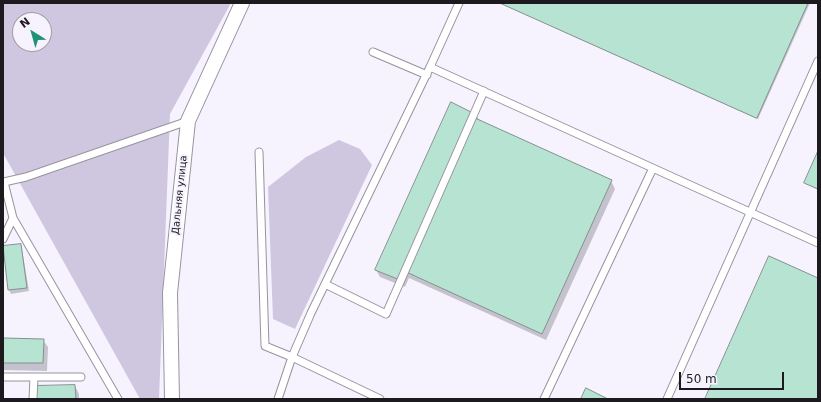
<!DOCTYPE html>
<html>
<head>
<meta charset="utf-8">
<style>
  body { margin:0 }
  #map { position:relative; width:821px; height:402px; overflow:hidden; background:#f6f3ff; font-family:"DejaVu Sans",sans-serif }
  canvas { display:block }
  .frame { position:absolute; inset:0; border:4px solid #1c1a1f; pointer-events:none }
  .north { position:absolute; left:12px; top:12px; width:40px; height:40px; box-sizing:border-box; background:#f6f3ff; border:1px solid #9f9ca5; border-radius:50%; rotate:323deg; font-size:11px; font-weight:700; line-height:16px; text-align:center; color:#1c1a1f }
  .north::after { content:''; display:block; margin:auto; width:14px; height:18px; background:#209376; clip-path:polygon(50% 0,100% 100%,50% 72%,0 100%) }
  .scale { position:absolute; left:679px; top:372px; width:105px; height:18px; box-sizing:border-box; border:2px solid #1c1a1f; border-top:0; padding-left:5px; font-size:12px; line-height:14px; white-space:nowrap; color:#1c1a1f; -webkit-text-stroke:3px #f6f3ff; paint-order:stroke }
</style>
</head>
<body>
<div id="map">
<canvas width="821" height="402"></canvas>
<div class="frame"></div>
<div class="north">N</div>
<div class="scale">50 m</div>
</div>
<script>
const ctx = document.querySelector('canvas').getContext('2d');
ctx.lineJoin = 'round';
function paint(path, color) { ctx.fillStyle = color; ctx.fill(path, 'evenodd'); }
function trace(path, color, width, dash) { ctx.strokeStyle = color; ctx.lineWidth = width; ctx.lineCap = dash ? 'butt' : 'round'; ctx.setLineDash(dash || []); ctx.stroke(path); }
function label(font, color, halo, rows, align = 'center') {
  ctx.font = font + ' "DejaVu Sans",sans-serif'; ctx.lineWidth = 4; ctx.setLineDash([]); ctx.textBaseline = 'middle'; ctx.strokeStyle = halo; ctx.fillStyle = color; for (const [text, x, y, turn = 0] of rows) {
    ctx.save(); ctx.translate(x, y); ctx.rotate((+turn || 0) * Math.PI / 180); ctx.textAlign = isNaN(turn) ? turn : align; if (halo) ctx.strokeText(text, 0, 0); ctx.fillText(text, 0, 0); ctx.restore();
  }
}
paint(new Path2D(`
  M3,3H231L170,114L159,399H140L3,153ZM20,20H44V44H20Z
  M339,140L360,149L372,165L295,329L273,319L268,187L306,157Z`), '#cfc7e0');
paint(new Path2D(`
  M500,3H810L758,119Z
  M476,115L480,121L611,181L615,189L546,340L409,278L405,287L380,277L376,270Z
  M818,154V190L805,183Z
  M20,245L22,249L29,291L11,294L9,290L3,247Z
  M3,339L43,340L48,347L47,371L3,370Z
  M75,386L79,394V399H34Z`), '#0003');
const building = new Path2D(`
  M500,3H808L757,118Z
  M451,102L477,115L475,118L612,180L542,334L404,271L400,280L375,270Z
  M818,151V189L804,183Z
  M21,244L27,288L8,290L3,246Z
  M769,256L818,278V399H705Z
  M3,338L44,339L43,363H3Z
  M75,385L76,399H33V386Z
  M586,388L608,399H581Z`);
paint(building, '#b7e3d3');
trace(building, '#83918c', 1);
const lane = new Path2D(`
  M373,52L427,75
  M430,67L459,3
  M259,152L265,346L292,357L311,313L430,67L818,243
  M13,218L118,399
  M3,239L13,218L4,182L26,177L188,121
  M325,284L386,314L484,91
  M3,377H81
  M33,399L34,377
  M278,399L292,357L380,399
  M544,399L653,168
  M667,399L818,61`);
const street = new Path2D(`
  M172,399L170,293L188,121L242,3`);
trace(lane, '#97939f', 9);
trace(street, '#97939f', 16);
trace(lane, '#fff', 7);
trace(street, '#fff', 14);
label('10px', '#1c1a1f', '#f6f3ff', [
  ["Дальняя улица",180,195,-84]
]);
</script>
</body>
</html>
